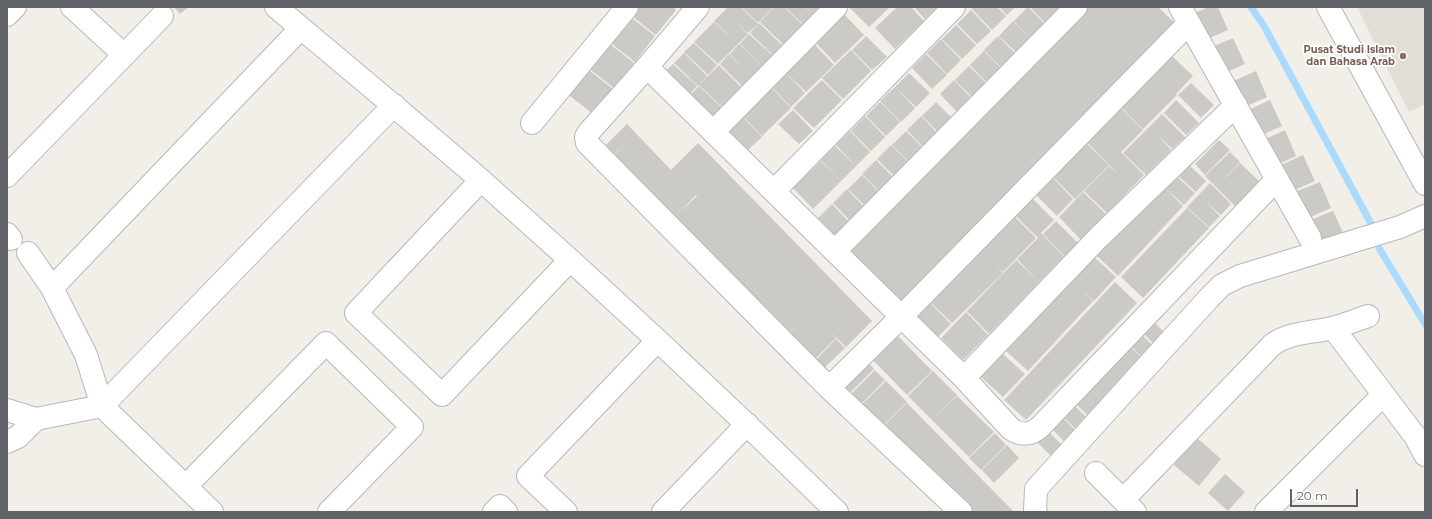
<!DOCTYPE html>
<html>
<head>
<meta charset="utf-8">
<style>
  body { margin:0 }
  #map { position:relative; width:1432px; height:519px; overflow:hidden; background:#f1efe8; font-family:Montserrat,sans-serif }
  canvas { display:block }
  .frame { position:absolute; inset:0; border:8px solid #5f6368; pointer-events:none }
  .scale { position:absolute; left:1290px; top:489px; width:68px; height:18px; box-sizing:border-box; border:2px solid #5f6368; border-top:0; padding-left:5px; font-size:12px; line-height:14px; white-space:nowrap; color:#5f6368; -webkit-text-stroke:3px #fff; paint-order:stroke }
</style>
</head>
<body>
<div id="map">
<canvas width="1432" height="519"></canvas>
<div class="frame"></div>
<div class="scale">20 m</div>
</div>
<script>
const ctx = document.querySelector('canvas').getContext('2d');
ctx.lineJoin = 'round';
function paint(path, color) { ctx.fillStyle = color; ctx.fill(path, 'evenodd'); }
function trace(path, color, width, dash) { ctx.strokeStyle = color; ctx.lineWidth = width; ctx.lineCap = dash ? 'butt' : 'round'; ctx.setLineDash(dash || []); ctx.stroke(path); }
function label(font, color, halo, rows, align = 'center') {
  ctx.font = font + ' Montserrat,sans-serif'; ctx.lineWidth = 3.5; ctx.setLineDash([]); ctx.textBaseline = 'middle'; ctx.strokeStyle = halo; ctx.fillStyle = color; for (const [text, x, y, turn = 0] of rows) {
    ctx.save(); ctx.translate(x, y); ctx.rotate((+turn || 0) * Math.PI / 180); ctx.textAlign = isNaN(turn) ? turn : align; if (halo) ctx.strokeText(text, 0, 0); ctx.fillText(text, 0, 0); ctx.restore();
  }
}
paint(new Path2D(`
  M1357,7H1425V104L1409,112Z`), '#e1ded6');
trace(new Path2D(`
  M1251,7L1264,26L1374,229
  M1379,248L1425,324`), '#aadaff', 7);
paint(new Path2D(`
  M174,7H189L180,14Z
  M633,7H673L676,10L656,35L628,13Z
  M728,7H741L758,24L748,33L736,22L748,34L738,44L714,21Z
  M742,7H773L758,23Z
  M774,7H784L803,25L784,45L760,22Z
  M785,7H805L813,14L803,24Z
  M806,7H820L813,14Z
  M849,7H890L869,27Z
  M897,7H911L924,21L895,49L875,28Z
  M914,7H937L925,19Z
  M974,7H997L1006,16L992,30L972,9Z
  M999,7H1015L1007,15Z
  M1028,7L1048,27L1034,42L1014,21Z
  M1030,7H1058L1063,13L1049,27Z
  M1086,7H1158L1177,25L897,306L841,252L1032,60L1042,70L1033,60Z
  M1209,7H1218L1228,30L1203,41L1192,14Z
  M971,10L991,31L977,44L957,24Z
  M844,14L864,35L835,63L815,42Z
  M628,15L655,36L635,62L607,40Z
  M1013,21L1034,42L1020,56L999,36Z
  M714,22L738,44L718,64L694,42L704,32L720,47L704,32Z
  M759,23L783,46L774,56L750,33Z
  M956,25L976,45L962,59L942,39Z
  M749,34L773,56L763,67L740,44Z
  M866,36L887,57L872,70L852,50Z
  M998,36L1019,57L1005,71L984,50Z
  M1233,38L1245,64L1220,75L1209,48Z
  M941,39L961,60L947,74L927,53Z
  M606,41L634,63L614,88L586,66Z
  M694,43L717,65L708,75L684,52Z
  M739,44L763,67L743,87L720,64L729,54L747,72L730,54Z
  M814,44L834,65L806,92L785,72Z
  M851,50L871,71L843,99L822,78Z
  M984,51L1004,71L990,86L970,65Z
  M684,53L707,76L698,86L674,63Z
  M926,54L947,75L932,89L912,68Z
  M1171,55L1193,76L1176,94L1177,95L1143,129L1121,107L1138,90L1150,101L1138,90Z
  M673,64L697,86L688,96L664,73Z
  M719,65L742,88L733,98L720,86L733,98L723,108L699,85Z
  M969,66L989,86L975,100L955,80Z
  M585,67L613,89L593,114L565,92Z
  M1256,71L1267,97L1242,108L1231,82Z
  M785,72L805,93L791,107L771,86Z
  M909,73L930,93L916,107L895,87Z
  M822,80L842,100L814,128L793,108Z
  M954,80L974,101L960,115L940,94Z
  M1191,83L1214,105L1201,118L1178,95Z
  M699,86L723,109L713,119L689,96Z
  M771,87L791,108L762,136L742,115Z
  M895,87L915,108L901,122L880,101Z
  M1176,100L1199,123L1186,135L1164,113Z
  M1270,100L1282,126L1257,137L1246,111Z
  M880,102L900,122L886,136L866,116Z
  M936,102L956,122L942,136L922,116Z
  M1121,108L1143,130L1121,152L1144,175L1107,213L1084,191L1109,166L1117,173L1087,142Z
  M793,110L813,131L799,144L778,124Z
  M1162,114L1185,137L1172,149L1155,132L1171,150L1146,175L1123,153Z
  M742,116L762,137L748,150L728,130Z
  M865,116L885,137L871,151L851,131Z
  M921,116L941,137L927,151L907,130Z
  M627,124L671,170L698,143L872,321L846,347L826,328L836,338L809,365L783,339L801,321L783,338L609,160L627,142L609,159L600,151ZM696,195L697,196L679,213Z
  M1285,130L1296,156L1272,167L1261,141Z
  M850,131L870,152L856,166L836,145Z
  M906,131L926,151L912,165L892,145Z
  M1219,140L1230,150L1205,175L1195,164Z
  M1086,143L1109,165L1075,199L1053,177Z
  M891,145L912,166L898,180L877,159Z
  M835,146L856,166L841,181L821,160Z
  M1230,152L1240,162L1216,187L1205,176Z
  M1303,155L1315,181L1290,192L1279,166Z
  M876,160L897,181L883,195L862,174Z
  M1184,160L1206,181L1196,192L1174,172Z
  M821,161L841,181L813,209L793,188Z
  M1240,163L1262,184L1237,208L1216,187Z
  M1173,173L1195,193L1184,205L1162,185Z
  M862,175L882,195L868,209L848,189Z
  M1052,177L1073,199L1057,216L1035,194Z
  M1320,182L1331,208L1306,219L1295,192Z
  M1210,183L1231,204L1221,215L1206,202L1220,216L1209,227L1187,207Z
  M1162,185L1183,206L1118,276L1096,255Z
  M847,189L867,210L853,224L833,203Z
  M1083,192L1106,214L1081,240L1059,217Z
  M1032,198L1054,220L1041,233L1064,256L1039,282L1017,259L1038,238L1015,215Z
  M832,204L852,225L838,239L818,218Z
  M1187,208L1209,228L1143,298L1121,277Z
  M1333,211L1345,237L1320,248L1308,221Z
  M1014,216L1036,238L1003,272L995,265L1003,273L952,323L929,301Z
  M1056,221L1078,243L1065,256L1043,234Z
  M1094,257L1116,277L1094,301L1082,290L1093,301L1028,371L1006,351Z
  M1016,260L1039,282L989,334L967,311Z
  M1115,282L1137,303L1026,420L1004,400Z
  M929,302L951,324L934,341L912,319Z
  M966,312L988,335L963,360L941,338Z
  M1148,316L1165,333L1154,344L1137,327Z
  M1136,329L1153,346L1142,357L1125,340Z
  M896,334L932,371L907,395L871,358Z
  M836,339L845,348L818,374L810,366Z
  M1125,341L1142,358L1108,392L1109,393L1088,416L1071,399Z
  M1003,354L1025,374L1003,397L981,377Z
  M864,358L874,369L849,394L839,383Z
  M875,370L885,380L860,405L850,395Z
  M933,371L957,395L932,420L908,396Z
  M886,381L907,402L882,427L861,405Z
  M957,396L994,432L969,457L932,420Z
  M1070,401L1087,418L1077,430L1059,413Z
  M907,403L959,456L1014,512H967L882,428Z
  M1058,413L1075,430L1064,441L1047,424Z
  M1045,428L1062,445L1051,456L1034,439Z
  M995,433L1006,445L981,470L969,458Z
  M1197,438L1221,459L1199,486L1174,465Z
  M1007,445L1019,458L994,483L982,470Z
  M1225,474L1245,492L1228,511L1208,493Z`), '#cccac5');
const minor = new Path2D(`
  M72,7L124,55
  M276,7C345,65 414,122 482,181C603,288 721,398 837,512
  M698,7L647,67L589,132L586,137L587,143L829,388L961,512
  M1180,7L1310,238
  M7,15L15,7
  M647,67L964,378L1011,429C1021,436 1031,435 1040,427L1277,179
  M532,123L627,7
  M713,132L836,7
  M7,176L162,16
  M481,180L356,313L442,395L570,260
  M774,191L954,7
  M7,234L11,239
  M835,251L1076,7
  M28,253L52,288L86,355L102,406L212,512
  M52,288L301,28
  M1333,328L1415,436L1425,455
  M964,378L1098,238L1236,105
  M829,388L901,317L1189,23
  M7,410L36,419L102,406L394,105
  M7,442L18,437L36,419
  M1096,473L1123,500
  M186,486L326,343L412,427L329,512
  M494,512L500,506L506,512
  M566,512L528,476L657,341
  M663,512L747,424
  M1036,512L1035,510L1036,489L1209,298L1222,285L1240,276L1400,227L1425,216
  M1135,512L1123,500L1272,345C1289,332 1312,333 1332,328C1344,325 1356,320 1368,316
  M1266,512L1383,395`);
const tertiary = new Path2D(`
  M1328,7L1425,184`);
trace(minor, '#b5b8bc', 24);
trace(tertiary, '#b5b8bc', 24);
trace(minor, '#fff', 22);
trace(tertiary, '#fff', 22);
for (const [x, y, r, color] of [
  [1403,56,4,"#8d6e63"]
]) { const dot = new Path2D(); dot.arc(x, y, r, 0, 2 * Math.PI); ctx.fillStyle = color; ctx.fill(dot); trace(dot, '#fff', 1.5); }
label('bold 10px', '#785e54', '#fff', [
  ["Pusat Studi Islam",1395,50],
  ["dan Bahasa Arab",1395,62]
], 'right');
</script>
</body>
</html>
